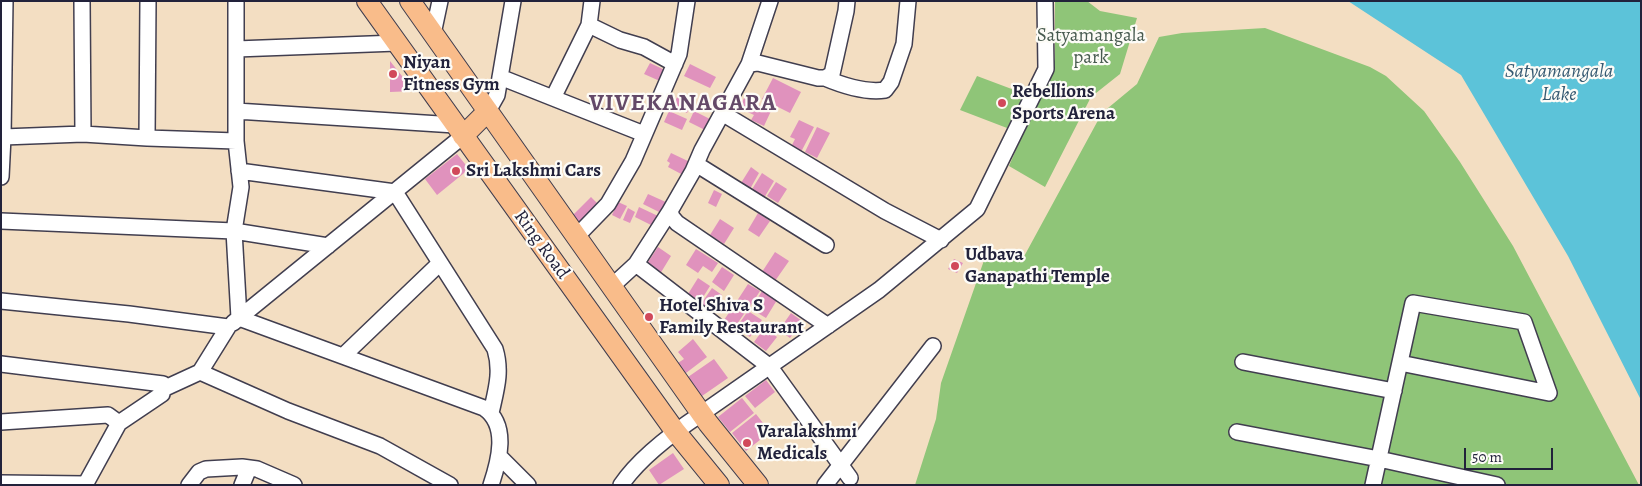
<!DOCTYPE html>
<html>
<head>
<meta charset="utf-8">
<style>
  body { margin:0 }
  #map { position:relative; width:1642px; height:486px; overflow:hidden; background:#f3dec2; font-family:Alegreya,serif }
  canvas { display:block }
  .frame { position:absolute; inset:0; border:2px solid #22223b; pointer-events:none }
  .scale { position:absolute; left:1464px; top:448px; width:89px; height:22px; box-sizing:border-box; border:2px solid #22223b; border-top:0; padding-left:6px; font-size:15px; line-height:18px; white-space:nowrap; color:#22223b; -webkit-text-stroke:4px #fdfcf7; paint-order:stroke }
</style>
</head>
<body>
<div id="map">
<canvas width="1642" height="486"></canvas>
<div class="frame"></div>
<div class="scale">50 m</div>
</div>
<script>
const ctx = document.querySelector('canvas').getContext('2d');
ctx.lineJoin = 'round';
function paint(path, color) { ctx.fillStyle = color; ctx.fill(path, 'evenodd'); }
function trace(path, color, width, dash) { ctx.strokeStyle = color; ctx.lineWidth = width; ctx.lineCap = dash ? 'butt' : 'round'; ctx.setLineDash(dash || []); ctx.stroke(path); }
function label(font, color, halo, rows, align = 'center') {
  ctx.font = font + ' Alegreya,serif'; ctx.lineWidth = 4.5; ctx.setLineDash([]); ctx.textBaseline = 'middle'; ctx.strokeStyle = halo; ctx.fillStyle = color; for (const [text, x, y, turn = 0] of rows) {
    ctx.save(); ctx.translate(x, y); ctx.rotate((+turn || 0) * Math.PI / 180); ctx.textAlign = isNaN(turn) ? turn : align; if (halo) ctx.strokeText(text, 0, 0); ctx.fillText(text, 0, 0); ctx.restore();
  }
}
paint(new Path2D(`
  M1055,1H1087L1100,11L1137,18L1120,74L1091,97L1045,187L1009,166L1055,59Z
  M1265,28L1370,67L1386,76L1424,111L1460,162L1513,246L1639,485H915L936,419L941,383L988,249L1021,262L1102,113L1137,84L1159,37L1182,33Z
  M977,76L1025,94L1007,128L960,110Z`), '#8fc578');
paint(new Path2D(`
  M1348,1H1641V400L1568,256L1461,75Z`), '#5cc3d9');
paint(new Path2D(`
  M390,61L414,91L390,92Z
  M650,63L667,71L662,82L644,74Z
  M690,64L716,77L710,88L684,76Z
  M773,78L801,92L790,113L762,99Z
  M678,95L692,103L687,113L673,106Z
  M744,98L771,111L764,126L751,120L754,115L739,108Z
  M669,111L687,119L682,130L664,122Z
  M694,111L712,120L707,131L689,122Z
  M799,120L814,127L801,152L791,147L795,139L790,137Z
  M817,127L830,133L817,158L805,152Z
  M671,153L690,162L683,175L668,167L670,163L667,161Z
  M457,154L469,169L437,195L425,179Z
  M751,167L759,173L750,189L741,183Z
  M762,173L774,181L764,198L751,191Z
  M776,182L787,189L778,203L767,196Z
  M714,190L722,194L716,207L708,203Z
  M648,194L668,203L663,214L643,204Z
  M591,197L600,206L580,225L572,216Z
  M618,202L627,206L620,219L612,215Z
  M639,207L658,216L653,226L635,217Z
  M628,208L635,212L630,223L623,220Z
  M758,213L770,221L759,237L748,230Z
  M720,219L734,228L724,244L710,235Z
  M658,247L671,256L660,274L646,265Z
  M696,249L718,263L712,272L703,266L698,273L686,265Z
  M775,252L789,261L775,281L762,272Z
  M954,259L963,263L957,273L948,269Z
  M722,267L734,275L724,291L712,282Z
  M698,278L710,286L700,302L688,294Z
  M748,284L760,291L749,308L737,301Z
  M712,288L722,295L711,311L701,304Z
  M762,291L777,300L766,318L751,309Z
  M735,304L746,311L735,327L724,320Z
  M748,311L762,320L750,337L736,328Z
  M791,313L802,321L790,338L779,330Z
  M765,327L777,337L766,351L754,342Z
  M693,339L707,357L686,373L678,363L684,359L678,352Z
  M714,359L728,378L702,396L688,377Z
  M766,380L775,392L755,408L745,396Z
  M742,398L754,413L730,432L718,417Z
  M756,414L770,432L746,451L732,433Z
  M673,453L684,469L659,485L649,470Z`), '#e092bd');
const minor = new Path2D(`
  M82,1L83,134
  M770,1L749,64L702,150L693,171L670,211L672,217L677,223L828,326
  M589,25L620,40L644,47L675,64
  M433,34L440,1
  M236,49L397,43
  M749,64L758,63L818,78H825L832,74L846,11L847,1
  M500,77L553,98L589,25L592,1
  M825,78C844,86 865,93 885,90L891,82L904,44L908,1
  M553,98L644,134
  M236,111L455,125
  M488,111L497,95L513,1
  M722,113L885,211L941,240
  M3,137L5,1
  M147,138L148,1
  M696,164L826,245
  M239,171L395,192L495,349C502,372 496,390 491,413
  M1,177L3,137L83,134L147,138L236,141V1
  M1,221L234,231L328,246
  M576,237L608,204L633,161L679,54L687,1
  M636,264L770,367L850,478
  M611,287L636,264L670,211
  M1,301L129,314L228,327L200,372L163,389
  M239,318L484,408C509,425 499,461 491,485
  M239,318L463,136
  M233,323L239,318L234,231L241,187L236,141
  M343,356L440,263
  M1243,362L1394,391
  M1400,363L1549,393
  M1,364L163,384L162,394L119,423
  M200,372L288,411L380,446L450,485
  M1,422L108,415L119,423L85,485
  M1237,432L1379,459L1497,485
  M499,456L528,485
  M1,483L85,484
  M189,485L199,472L206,469L242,467L257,469L294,485
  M242,485L249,468
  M621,485C640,457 674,432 701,414L879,290L977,209L1046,69L1045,1
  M825,485L933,346
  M1373,485L1413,303L1524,322L1549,393`);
const major = new Path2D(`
  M367,1L675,431L719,485
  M410,1L708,423L758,485
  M463,136L488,111`);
trace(minor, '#413e4f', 18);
trace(major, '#413e4f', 22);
trace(minor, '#fff', 15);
trace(major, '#f9bc8a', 20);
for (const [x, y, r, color] of [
  [393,74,5,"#d1495b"],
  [1002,103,5,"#d1495b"],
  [456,171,5,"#d1495b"],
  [955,266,5,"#d1495b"],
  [649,317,5,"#d1495b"],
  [747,443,5,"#d1495b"]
]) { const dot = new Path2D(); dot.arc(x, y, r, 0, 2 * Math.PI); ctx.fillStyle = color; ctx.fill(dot); trace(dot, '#fdfcf7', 2); }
label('19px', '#485b50', '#fdfcf7', [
  ["Satyamangala",1091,36],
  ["park",1091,58]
]);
label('bold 19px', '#22223b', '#fdfcf7', [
  ["Niyan",403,63],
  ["Fitness Gym",403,85],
  ["Rebellions",1012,92],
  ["Sports Arena",1012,114],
  ["Sri Lakshmi Cars",466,171],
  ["Udbava",965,255],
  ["Ganapathi Temple",965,277],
  ["Hotel Shiva S",659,306],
  ["Family Restaurant",659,328],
  ["Varalakshmi",757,432],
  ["Medicals",757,454]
], 'left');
label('19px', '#22223b', '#fdfcf7', [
  ["Ring Road",541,245,54]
]);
label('italic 20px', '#365a72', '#fdfcf7', [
  ["Satyamangala",1559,72],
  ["Lake",1559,95]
]);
ctx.letterSpacing = '1px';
label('bold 24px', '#644968', '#fdfcf7', [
  ["VIVEKANAGARA",683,104]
]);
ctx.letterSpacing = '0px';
</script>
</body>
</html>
